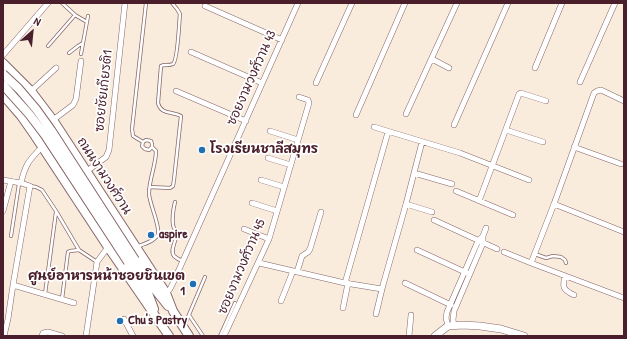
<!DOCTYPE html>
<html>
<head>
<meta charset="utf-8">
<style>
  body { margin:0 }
  #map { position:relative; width:627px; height:339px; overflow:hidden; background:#f9ecdd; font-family:"Patrick Hand",sans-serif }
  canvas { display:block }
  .frame { position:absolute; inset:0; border:4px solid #4a1f2b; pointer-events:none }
  .north { position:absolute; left:12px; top:12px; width:40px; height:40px; -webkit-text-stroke:3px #fff; paint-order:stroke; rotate:27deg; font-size:11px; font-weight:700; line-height:16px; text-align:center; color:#4a1f2b }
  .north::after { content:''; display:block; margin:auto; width:14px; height:18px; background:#4a1f2b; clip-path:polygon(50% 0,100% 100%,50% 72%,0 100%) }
</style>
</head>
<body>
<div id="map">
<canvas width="627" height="339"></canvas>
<div class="frame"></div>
<div class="north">N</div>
</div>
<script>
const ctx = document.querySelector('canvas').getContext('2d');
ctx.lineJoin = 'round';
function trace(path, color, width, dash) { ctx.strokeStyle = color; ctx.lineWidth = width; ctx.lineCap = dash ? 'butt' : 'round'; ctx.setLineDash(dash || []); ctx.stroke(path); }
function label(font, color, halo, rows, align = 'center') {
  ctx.font = font + ' "Patrick Hand","Playpen Sans Thai",sans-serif'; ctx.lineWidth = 3.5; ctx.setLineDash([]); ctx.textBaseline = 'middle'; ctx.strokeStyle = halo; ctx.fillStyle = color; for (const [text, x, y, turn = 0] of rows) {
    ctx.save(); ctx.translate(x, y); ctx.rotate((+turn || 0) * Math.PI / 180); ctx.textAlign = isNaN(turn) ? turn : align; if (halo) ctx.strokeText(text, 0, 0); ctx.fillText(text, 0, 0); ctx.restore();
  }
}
const lane = new Path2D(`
  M62,3L75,15
  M48,46L75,15L87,22
  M69,53L78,46L83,43
  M81,54L88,16
  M143,142L133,136L132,129L146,3
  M143,142L142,146L145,149L149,150L152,147
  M30,186L36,187L42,190L56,211L79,250L97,262
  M150,187L170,188L173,186L174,180L181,116C172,111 161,115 158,103L161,66C164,64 169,66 173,64C178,60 179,22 180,14L177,9L172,3
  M175,202C173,210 172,217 173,225C174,229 177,232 176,237C175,243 170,251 174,256C176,258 180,260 183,261
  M11,236L19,184
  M137,247C143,244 156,241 158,234C160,226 150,205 149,194C149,179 156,165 156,151L152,147V144L151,141L146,140L143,142
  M535,254L546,258L553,256L561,257L565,260L566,263
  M45,294L56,212
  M62,299L68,252L70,251L79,250
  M189,315L203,336
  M185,324L205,277
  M220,336L235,303`);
const street = new Path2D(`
  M205,6L282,40
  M191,52L262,83
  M3,55L48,3
  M432,59L449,68
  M535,68L562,3
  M580,82L615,3
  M316,83L352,3
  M31,91L56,68
  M176,91L246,121
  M406,114L457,3
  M356,115L405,3
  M53,120L73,105L76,99L81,61
  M454,125L508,3
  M374,127L460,153L529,180
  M506,130L543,142
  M270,131L298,140
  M574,147L621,164
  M268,158L291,165
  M87,171L106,157L109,150L125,3
  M414,173L452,184
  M3,180L21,183
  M261,180L284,187
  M456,191L513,215
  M479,201L519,94L521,93L546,101
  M252,203L277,211
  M406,204L432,212
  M554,204L624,232
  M3,211L11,181
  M434,220L497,249
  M244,229L269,239
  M417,250L467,273
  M504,252L531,263L624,298
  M259,263L345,283L382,289
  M531,263L554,204L594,93L597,91L601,90L624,101
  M297,272L302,256L308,252L310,249L321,212
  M565,276C562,287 563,290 574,295
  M345,283L388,132
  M405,283L451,305
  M13,285L74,303
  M166,293L170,289L173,283L298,3
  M281,301L293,271
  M343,308L348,283
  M376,314L383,285L406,204L422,142
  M124,319L133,336
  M448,326L446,318L447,312L478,241L483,236
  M454,326L453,320L454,311L483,243V236L486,228
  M4,336L8,319L13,285L30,186L21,183C25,165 29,160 42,147
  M42,336L43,333L48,332L62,336
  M86,336L97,262L108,247
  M224,336L269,239L309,103L308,100L299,97
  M409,336L411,315`);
const secondary = new Path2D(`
  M435,336L448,326L463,325L480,326L501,329L524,336`);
const primary = new Path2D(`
  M3,63L31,91L53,120L166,293L173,311L189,336
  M3,95L21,116L35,136L108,247L169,336
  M135,260L153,287L168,306
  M128,262L148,293L154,309`);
trace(lane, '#876769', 4);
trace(street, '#876769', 6);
trace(secondary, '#876769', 8);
trace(primary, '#876769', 10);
trace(lane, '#fff', 2.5);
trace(street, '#fff', 5);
trace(secondary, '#fff', 7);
trace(primary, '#fff', 8);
const primaryBridge = new Path2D(`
  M3,74L19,89L36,109L51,130L135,260
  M3,85L29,114L45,135L128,262`);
trace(primaryBridge, '#876769', 10, []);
trace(primaryBridge, '#fff', 8);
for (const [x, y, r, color] of [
  [202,150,4,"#1f6fb2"],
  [151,235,4,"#1f6fb2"],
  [193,284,4,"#1f6fb2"],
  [120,321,4,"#1f6fb2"]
]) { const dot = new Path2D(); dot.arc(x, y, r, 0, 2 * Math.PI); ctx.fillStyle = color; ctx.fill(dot); trace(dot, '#fff', 1.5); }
label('13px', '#4a1f2b', '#fff', [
  ["ซอยงามวงศ์วาน 43",252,78,-66],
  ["ซอยชัยเกียรติ1",104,91,-84],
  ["ถนนงามวงศ์วาน",104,176,57],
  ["ซอยงามวงศ์วาน 45",242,267,-67]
]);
label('bold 13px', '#4a1f2b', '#fff', [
  ["โรงเรียนชาลีสมุทร",210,150],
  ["aspire",159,235],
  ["ศูนย์อาหารหน้าซอยชินเขต",185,277,"right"],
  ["1",185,292,"right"],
  ["Chu's Pastry",128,321]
], 'left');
</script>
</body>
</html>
